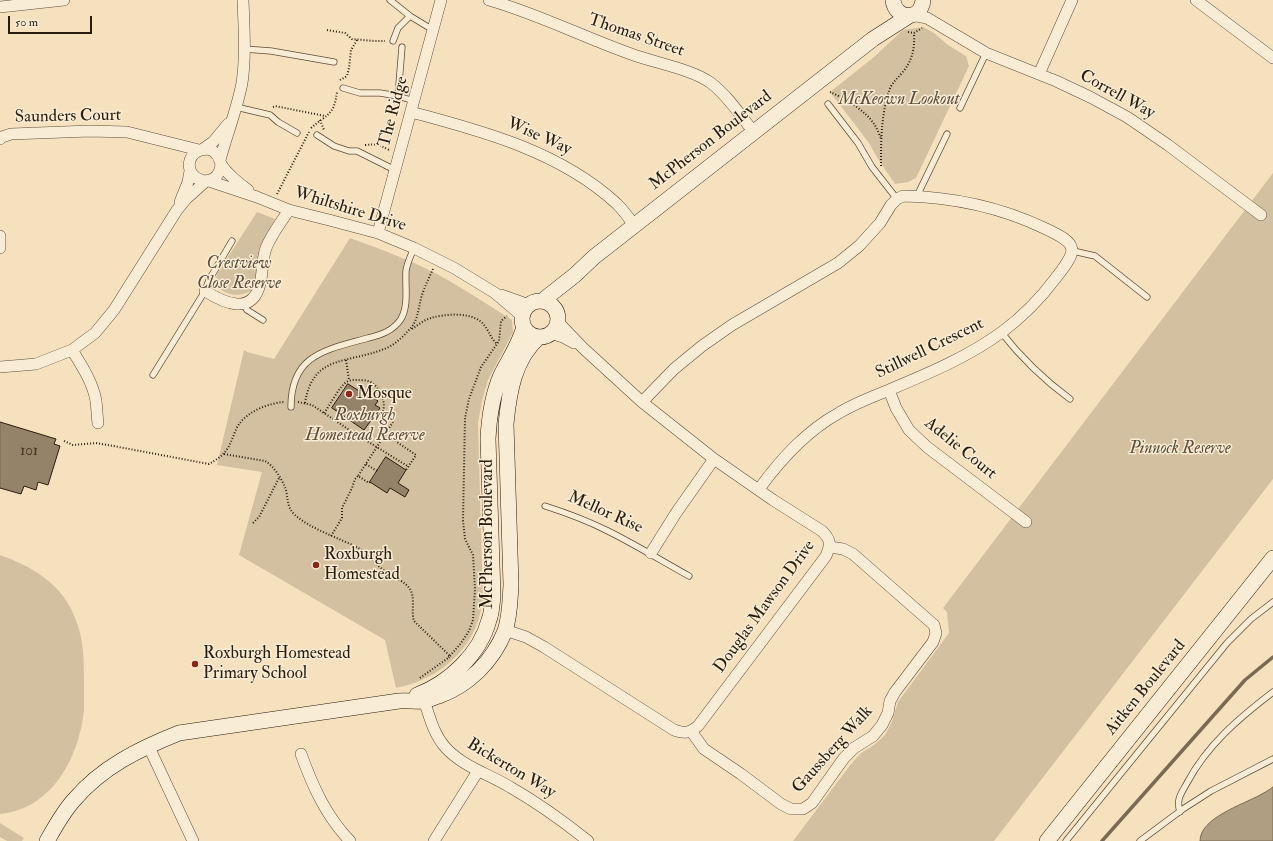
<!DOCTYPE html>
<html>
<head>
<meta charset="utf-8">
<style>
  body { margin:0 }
  #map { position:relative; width:1273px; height:841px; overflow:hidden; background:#f6e1bf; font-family:"IM FELL Double Pica",serif }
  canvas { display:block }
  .scale { position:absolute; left:8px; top:16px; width:84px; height:18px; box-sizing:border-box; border:2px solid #291c0b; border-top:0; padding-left:5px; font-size:12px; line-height:14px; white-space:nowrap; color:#291c0b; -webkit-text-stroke:3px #f9ecd5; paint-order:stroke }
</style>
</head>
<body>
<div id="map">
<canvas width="1273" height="841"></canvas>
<div class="scale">50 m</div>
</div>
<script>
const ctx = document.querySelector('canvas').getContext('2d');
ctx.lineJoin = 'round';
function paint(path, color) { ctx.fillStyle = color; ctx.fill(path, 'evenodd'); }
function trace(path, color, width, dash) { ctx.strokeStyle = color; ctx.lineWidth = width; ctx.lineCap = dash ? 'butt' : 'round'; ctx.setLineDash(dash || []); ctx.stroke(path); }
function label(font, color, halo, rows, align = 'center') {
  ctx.font = font + ' "IM FELL Double Pica",serif'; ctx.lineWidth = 3; ctx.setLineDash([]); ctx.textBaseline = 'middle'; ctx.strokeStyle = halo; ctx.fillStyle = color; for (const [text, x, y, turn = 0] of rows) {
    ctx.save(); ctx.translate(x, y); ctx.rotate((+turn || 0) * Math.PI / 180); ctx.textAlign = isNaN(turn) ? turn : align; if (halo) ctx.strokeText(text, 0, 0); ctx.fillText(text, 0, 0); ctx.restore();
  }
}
paint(new Path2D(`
  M923,27L934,33L948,45L966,56L969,66L916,178L908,182L895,184L878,159L869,143L830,92L874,57L903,30Z
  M1273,173V479L994,841H793L851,764L861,753L874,745L885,735L891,724L898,702L949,633L947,612L943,608Z
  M257,212L275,219C268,231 262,242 259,255C257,264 258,279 255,286C245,302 210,295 217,274Z
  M350,238C383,250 416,262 446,279C469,292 490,306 512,320L513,332L488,380L482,401L478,423L483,600C481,608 480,616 477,624C464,658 432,681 396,688L385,640L239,555L262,472L217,465L244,350L247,352L274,359Z
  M0,555C29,565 59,582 72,611C84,636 84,656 84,682C84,691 84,701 84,710C79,758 52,809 0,814Z
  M0,823L24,838L22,841H7L0,837Z`), '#d3c0a0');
const water = new Path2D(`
  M1273,787V841H1200C1200,818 1242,805 1260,795C1264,793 1269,790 1273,787Z`);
paint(water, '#b09e82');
trace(water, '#7a6a52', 1);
trace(new Path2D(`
  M1102,841L1245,680L1273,657`), '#7a6a52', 3.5);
const building = new Path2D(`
  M348,384L369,397L370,395L378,401L375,405L380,408L364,430L332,408Z
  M0,422L56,439L54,444L60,446L48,485L38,482L36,490L24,486L21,494L0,488Z
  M386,457L406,470L398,483L409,490L405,497L390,488L387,493L370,482Z`);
paint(building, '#948269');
trace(building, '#291c0b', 1);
const lane = new Path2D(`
  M390,0L410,16L433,30
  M393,41L398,28L410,16
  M244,49L271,51L334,62
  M343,88L360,93H380L398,96L414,101
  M398,96L402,47
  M828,104L858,143L872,167L897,199
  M236,107L270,115L278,122L297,133
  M960,108L986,53
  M317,135L334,146L349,151H357L395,170
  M917,196L947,134
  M1073,251L1095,256L1147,297
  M243,304L247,310L263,320
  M1001,332C1022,359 1043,379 1070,399
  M153,375L205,291L209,280L232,241
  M291,407C291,354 326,350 368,338C381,335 393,331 401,319C409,305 405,286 406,271C407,263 411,255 414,248
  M545,506C567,513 588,521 608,531C636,545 662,561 689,576
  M1180,812C1176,799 1181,794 1187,783C1207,745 1239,718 1273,692
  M1066,841L1227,643L1251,619L1273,602
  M1140,841L1183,809L1211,791L1273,759`);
const street = new Path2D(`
  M489,0C538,14 583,37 631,54C655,63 692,69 711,83C728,96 740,115 753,131
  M1196,0L1273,58
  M0,7L64,0
  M912,15L927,18L986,53L1056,81L1090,97L1127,117L1168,145L1261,215
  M1039,74L1072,0
  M411,112C483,131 561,152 617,204C623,210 629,218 634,225
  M0,139L2,137L11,134L90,131L127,132L199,150
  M203,149L213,142L228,124
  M220,160C227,134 237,109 242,83C246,56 244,27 243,0
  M221,164C219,191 184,182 190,160C192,155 196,151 201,150C205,149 210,149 213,151C219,155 219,159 221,164C225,172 241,185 248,190
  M209,181L257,197L289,210L329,220L378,233L414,248L454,268L495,293L522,316
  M180,202L188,182L190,171
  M378,233L441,0
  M0,236V248
  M205,291C224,303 252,316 260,284C263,272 262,259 266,248C271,235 281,222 289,210
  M501,295L529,305
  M550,333L563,337L574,343
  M72,350C82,366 93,383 96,401C97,409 97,416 98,423
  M0,367L36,364L72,350L95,333L114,310L177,210L186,199L206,181
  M889,390L896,408L909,430L927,447L1026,522
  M642,402L674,369L702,346L732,325L838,263L859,246L880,223L891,205L897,199L903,196C951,197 1000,207 1044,228C1079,244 1079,249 1055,279C1040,299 1022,317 1002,332C968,357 927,374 889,390C872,397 855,403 839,413C806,431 781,459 759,489
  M651,553L676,513L714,459
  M505,630L526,637L544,647L674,730C685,734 689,733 698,726L826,556C831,544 831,540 822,531L773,500L714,459L642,402L583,348L557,321
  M422,695C429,713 432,732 445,747C463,767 489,774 510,787C538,803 563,821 588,841
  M691,731L704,749L741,774L781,804L791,809H803L812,803L844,758L854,748L873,736L882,725L888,713L890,701L895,692L933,642L936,633L934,625L853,554L843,549L830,547
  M148,745L193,841
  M301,754C313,787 326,816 350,841
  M434,841L478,771`);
const secondary = new Path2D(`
  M893,0C895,20 921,21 923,0
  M542,301L575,275L594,257L873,39L909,16
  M522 319a18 18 0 1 1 36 0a18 18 0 1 1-36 0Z
  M417,695C449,683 480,654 489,620C492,613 492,604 493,596L488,439C489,417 492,396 501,375C509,359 519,345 524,327
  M47,841C55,827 63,812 74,800C102,767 139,749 179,733L399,701C407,700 416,702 424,701C429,700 434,697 439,696C469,685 493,661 505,631C510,616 510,600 511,585L506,424C509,393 514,359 539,337
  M1047,841L1273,558`);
trace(lane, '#5c4d38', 7);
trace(street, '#5c4d38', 12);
trace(secondary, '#291c0b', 16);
trace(new Path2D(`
  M327,30L345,33L352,39L374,41H385
  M908,32L914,33L922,28
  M340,80L347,76L349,68L351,50L357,40
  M830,92C844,98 866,111 874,124C877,128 879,134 881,138
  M273,107L275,106L325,116
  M320,120L324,130
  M311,128C327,114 334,116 337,92
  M365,145C376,144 378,144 389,150
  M881,166C881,141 881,116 889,91C891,84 896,80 901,74C912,62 915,49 914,33
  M277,194L309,132
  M412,329C418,325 424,320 431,318C445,314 468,312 480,321C488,327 490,338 497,344
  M346,360L349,380
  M298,402L312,405L354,433L409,467
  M305,403C313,354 347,364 384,349C393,346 402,338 408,331C419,321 418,307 422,295C425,286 429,278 433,269
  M324,413C330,405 340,385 348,381C351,380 354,380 357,380C362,380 368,380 372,383C381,389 387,404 382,413
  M385,434L416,455L406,470
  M64,441L73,445L96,443L108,445L209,464C223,456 227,452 233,437C235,432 237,426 240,423C249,411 269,403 284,402
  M224,454L265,461C274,466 282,479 286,490C288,499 287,508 295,515C312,530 340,538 360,549C369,554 375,565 385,571C393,577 407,582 411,591C415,600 411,612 414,621L450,656L448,658L449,659
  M366,464L377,471
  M370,482L369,483L358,476L393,422
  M253,523L259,517L279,478
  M331,536L342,518V508L352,488L355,479L358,476
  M450,656L461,643L469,631L473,620L475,589L473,555L465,539L463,521L465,418L469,399L481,367L499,341L501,321L507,316
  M420,678L448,658`), '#291c0b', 2, [1, 2]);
trace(lane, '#f9ecd5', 5.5);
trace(street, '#f9ecd5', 11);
trace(secondary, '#f9ecd5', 15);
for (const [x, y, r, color] of [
  [349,394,4,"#8f2418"],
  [316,565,4,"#8f2418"],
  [195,664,4,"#8f2418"]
]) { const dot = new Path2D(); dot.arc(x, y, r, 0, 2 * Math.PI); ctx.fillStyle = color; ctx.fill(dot); trace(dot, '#f9ecd5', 1.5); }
label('15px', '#443622', null, [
  ["101",29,452]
]);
label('17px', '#291c0b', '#f9ecd5', [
  ["Thomas Street",636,36,19],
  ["Correll Way",1117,95,29],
  ["The Ridge",394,112,-75],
  ["Saunders Court",68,117,-1],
  ["Wise Way",539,137,24],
  ["McPherson Boulevard",711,141,-38],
  ["Whiltshire Drive",350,210,17],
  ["Stillwell Crescent",930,349,-26],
  ["Adelie Court",960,449,39],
  ["Mellor Rise",605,513,24],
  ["McPherson Boulevard",488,534,-90],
  ["Douglas Mawson Drive",765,607,-54],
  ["Aitken Boulevard",1146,688,-51],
  ["Gaussberg Walk",833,750,-48],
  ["Bickerton Way",511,769,31]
]);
label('italic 17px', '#5c4d38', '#f9ecd5', [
  ["McKeown Lookout",899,100],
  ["Crestview",239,264],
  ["Close Reserve",239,284],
  ["Roxburgh",365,416],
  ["Homestead Reserve",365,436],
  ["Pinnock Reserve",1180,449]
]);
label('17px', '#291c0b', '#f9ecd5', [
  ["Mosque",357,394],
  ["Roxburgh",324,555],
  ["Homestead",324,575],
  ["Roxburgh Homestead",203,654],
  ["Primary School",203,674]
], 'left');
</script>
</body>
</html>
